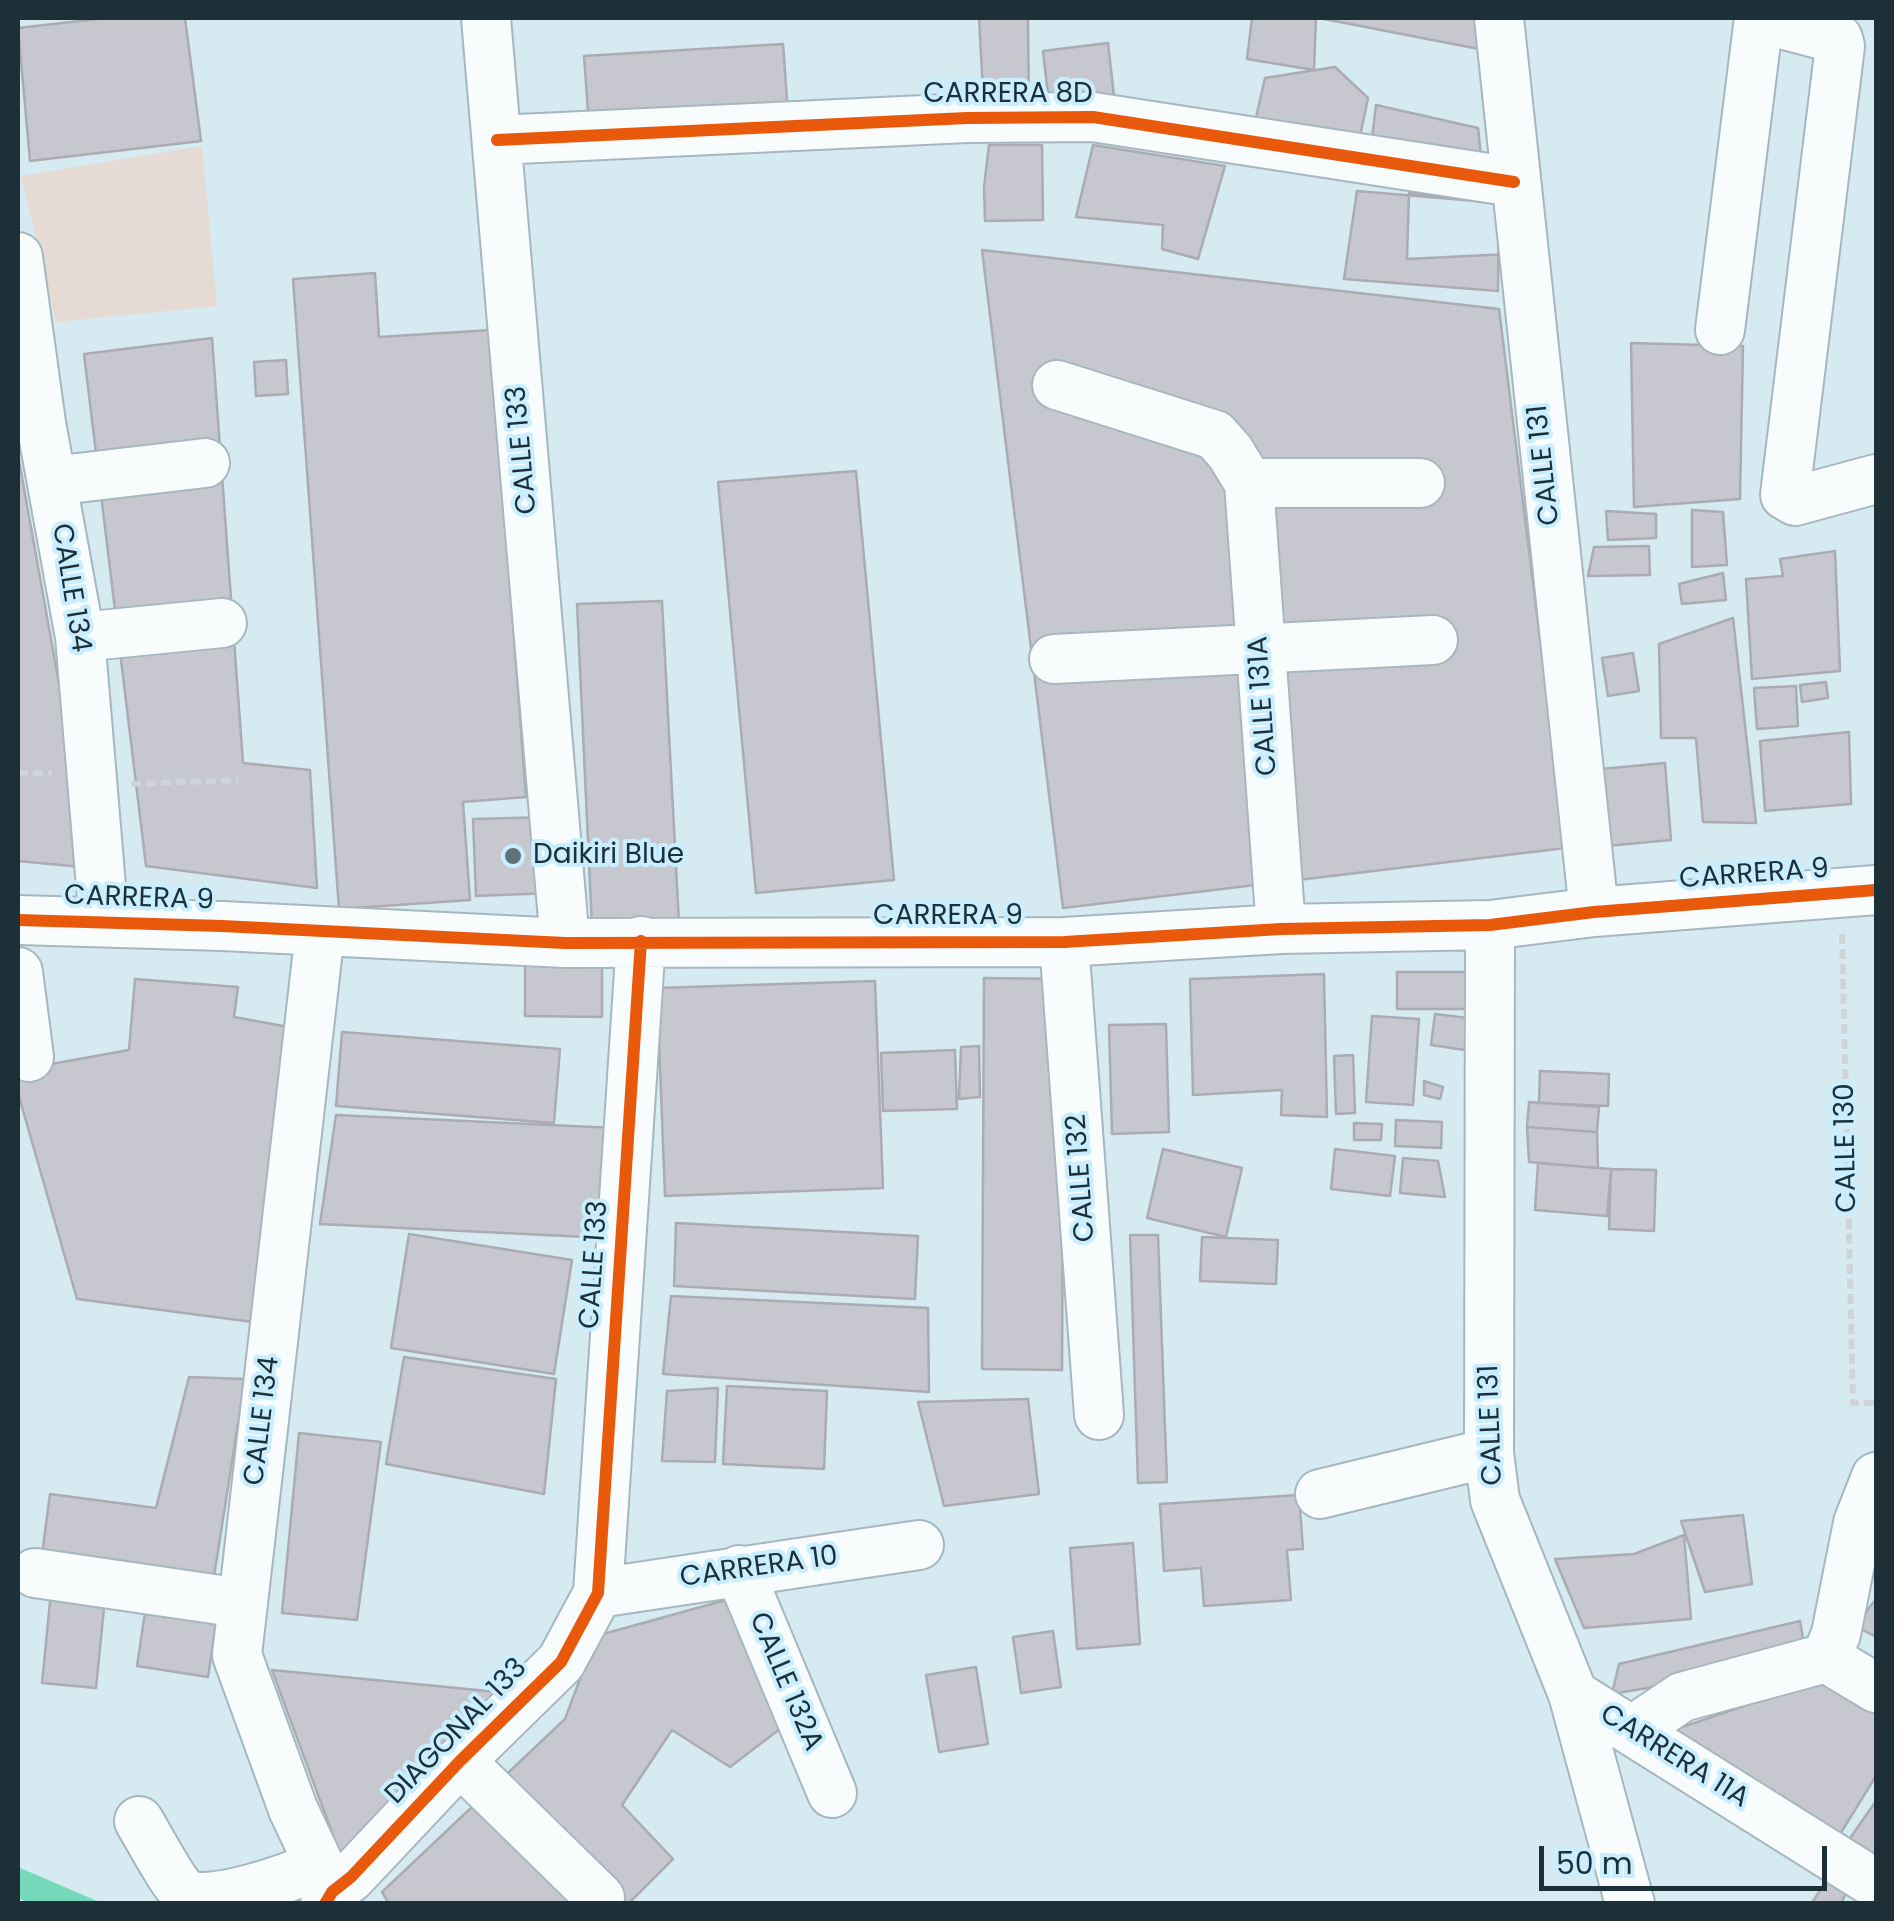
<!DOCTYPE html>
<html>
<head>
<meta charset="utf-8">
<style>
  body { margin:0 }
  #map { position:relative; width:1894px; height:1921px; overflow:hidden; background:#d6eaf2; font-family:Poppins,sans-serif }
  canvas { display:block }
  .frame { position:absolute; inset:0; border:20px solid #1d3037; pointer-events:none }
  .scale { position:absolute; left:1539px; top:1846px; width:288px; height:45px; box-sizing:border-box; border:5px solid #1d3037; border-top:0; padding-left:12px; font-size:30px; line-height:35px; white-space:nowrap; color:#1d3037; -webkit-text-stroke:8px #c9eeff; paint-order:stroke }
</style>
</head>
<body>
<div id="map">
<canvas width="1894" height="1921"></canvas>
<div class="frame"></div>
<div class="scale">50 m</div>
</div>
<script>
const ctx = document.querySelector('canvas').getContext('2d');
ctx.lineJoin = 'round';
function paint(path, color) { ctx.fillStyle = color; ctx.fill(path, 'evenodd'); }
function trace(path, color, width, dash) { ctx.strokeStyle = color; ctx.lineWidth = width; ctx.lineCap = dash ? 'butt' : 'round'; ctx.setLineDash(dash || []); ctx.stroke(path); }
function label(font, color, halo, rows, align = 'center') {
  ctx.font = font + ' Poppins,sans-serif'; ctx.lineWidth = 8; ctx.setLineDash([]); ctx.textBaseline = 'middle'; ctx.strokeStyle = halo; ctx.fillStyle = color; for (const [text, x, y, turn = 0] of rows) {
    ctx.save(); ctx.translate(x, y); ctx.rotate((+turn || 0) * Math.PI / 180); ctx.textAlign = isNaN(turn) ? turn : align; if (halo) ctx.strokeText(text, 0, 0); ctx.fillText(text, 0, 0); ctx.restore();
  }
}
paint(new Path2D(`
  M202,146L217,306L56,322L21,176Z`), '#e6dad4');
paint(new Path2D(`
  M18,1867L102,1903H29L18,1898Z`), '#77d9bb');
const building = new Path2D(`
  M106,18H185L201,141L30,161L18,28Z
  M979,18H1028L1029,108L984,110Z
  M1252,18H1316L1314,70L1247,59Z
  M1319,18H1484V50Z
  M1108,43L1114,96L1049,103L1043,51Z
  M783,44L788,114L589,126L584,56Z
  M1335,67L1368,98L1358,146L1253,131L1265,78Z
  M1376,105L1478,128L1482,165L1370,155Z
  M989,145H1042L1043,220L985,221L984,187Z
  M1093,145L1225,166L1198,259L1162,249L1163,225L1076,217Z
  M1357,191L1499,203L1498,291L1344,279Z
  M1409,193L1499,203L1508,254L1407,259Z
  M982,250L1499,309L1566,848L1063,908Z
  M375,273L379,337L491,330L526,797L463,802L470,900L339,909L293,279Z
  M212,338L243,763L310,770L317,888L146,866L84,354Z
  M1631,343L1743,346L1740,499L1634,507Z
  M286,360L288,394L256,396L254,362Z
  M18,455L92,868L18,861Z
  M856,471L894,880L756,893L718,482Z
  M1692,510L1723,512L1727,565L1692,567Z
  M1606,511L1656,514V538L1608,540Z
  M1649,546L1650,575L1588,576L1594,547Z
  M1835,551L1840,671L1752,679L1746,579L1783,576L1780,559Z
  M1723,573L1726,600L1682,604L1679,584Z
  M662,601L679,923L592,927L577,604Z
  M1733,618L1756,823L1703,822L1696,738H1661L1659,644Z
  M1633,653L1639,691L1608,696L1602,658Z
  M1826,682L1828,698L1802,702L1800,685Z
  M1796,686L1798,726L1757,729L1754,688Z
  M1849,732L1851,804L1765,811L1760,741Z
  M1665,763L1671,840L1607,846L1601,769Z
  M550,817L552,893L476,896L473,819Z
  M525,954H602V1017L525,1016Z
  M1397,972H1483L1482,1009H1397Z
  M1324,974L1327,1117L1281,1115L1282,1090L1193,1095L1190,979Z
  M984,978L1064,979L1062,1370L982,1369Z
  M135,979L238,987L234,1017L300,1029L253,1322L77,1299L18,1093V1070L129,1050Z
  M875,981L883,1188L665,1196L657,988Z
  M1435,1014L1476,1019L1472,1051L1431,1045Z
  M1372,1016L1419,1019L1413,1105L1366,1102Z
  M1166,1024L1169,1132L1112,1134L1109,1025Z
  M342,1032L560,1049L554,1123L336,1106Z
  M979,1046L980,1097L959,1099L961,1047Z
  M955,1050L957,1109L883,1111L881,1053Z
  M1353,1055L1355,1113L1336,1114L1334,1056Z
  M1540,1071L1609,1074L1608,1106L1539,1103Z
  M1424,1081L1443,1087L1440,1099L1424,1095Z
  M1529,1102L1599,1107L1597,1132L1527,1127Z
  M336,1115L615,1128L606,1238L320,1224Z
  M1396,1120L1442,1122L1441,1148L1395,1146Z
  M1354,1123L1382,1124L1381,1140H1354Z
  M1527,1127L1597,1132L1598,1168L1529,1162Z
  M1163,1149L1242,1168L1226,1237L1147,1218Z
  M1335,1149L1395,1156L1390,1196L1331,1189Z
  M1403,1158L1438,1161L1445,1197L1400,1193Z
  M1538,1163L1611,1169L1607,1216L1535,1210Z
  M1611,1169L1656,1170L1654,1231L1609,1229Z
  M676,1223L918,1236L915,1299L674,1286Z
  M409,1234L572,1260L554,1374L391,1348Z
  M1130,1235H1158L1167,1482L1138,1483Z
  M1202,1237L1278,1240L1276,1284L1200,1281Z
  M671,1296L928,1308L929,1392L663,1374Z
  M404,1357L556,1379L544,1494L386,1464Z
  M189,1377L245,1379L212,1589L41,1562L50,1494L156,1508Z
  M727,1386L827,1391L824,1469L723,1464Z
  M718,1388L715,1462L662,1461L667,1391Z
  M1028,1399L1039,1494L944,1506L918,1402Z
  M299,1433L381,1442L357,1620L282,1613Z
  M1299,1495L1303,1549L1287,1550L1291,1600L1204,1606L1201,1568L1164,1571L1160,1504Z
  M1743,1515L1752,1584L1705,1592L1681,1521Z
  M1684,1535L1691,1619L1584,1628L1555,1559L1634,1554Z
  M1133,1543L1140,1644L1077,1649L1070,1548Z
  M51,1592L105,1598L96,1688L42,1683Z
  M1876,1599V1637L1855,1626Z
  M726,1600L793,1719L730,1767L672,1730L622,1805L673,1859L628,1904H389L382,1892L565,1719L596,1636Z
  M146,1606L217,1616L208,1677L137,1666Z
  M1800,1621L1807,1661L1612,1694L1619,1664Z
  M1053,1631L1061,1687L1021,1693L1013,1637Z
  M976,1667L988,1744L939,1752L926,1675Z
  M272,1670L508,1693L341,1857Z
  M1844,1672L1876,1696V1776L1832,1847L1656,1736Z
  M1876,1801V1873L1839,1854Z
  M1836,1867L1849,1886L1841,1904H1811Z`);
paint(building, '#c7c8cf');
trace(building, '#aaabb3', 2.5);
const minor = new Path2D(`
  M486,18L565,943
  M1499,18L1594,912
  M1759,18L1838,39L1840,46L1785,495L1795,501L1876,479
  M497,140L967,118L1093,117L1514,182
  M18,257L41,423L80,637L104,922
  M1720,330L1759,18
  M1057,385L1215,435L1230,452L1249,483H1420
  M52,481L205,463
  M1249,483L1281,929
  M80,637L222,623
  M1054,659L1433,640
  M18,920L222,926L565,943L1064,942L1281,929L1490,925L1594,912L1876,890
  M1490,925L1489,1453L1495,1500L1573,1694L1630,1904
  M320,932L237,1655L293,1809L332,1892
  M1064,942L1099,1415
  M18,972L29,1057
  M1320,1494L1489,1453
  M739,1570L832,1793
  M35,1573L241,1603
  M598,1593L919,1545
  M1826,1658L1836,1634L1858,1523L1876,1477
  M1573,1694L1876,1884
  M1633,1730L1682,1697L1826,1658L1876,1688
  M460,1761L600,1898
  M139,1821C148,1836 174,1885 185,1893C208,1908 294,1876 319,1865
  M325,1904L332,1892L351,1877L460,1761L561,1662L598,1593L641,941`);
trace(minor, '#a6b7bf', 52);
trace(new Path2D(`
  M18,773H52
  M131,784L238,780
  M1842,934L1853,1403H1876`), '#ced4d7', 6, [10, 5]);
trace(minor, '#f9fcfd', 48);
trace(new Path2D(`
  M497,140L967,118L1093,117L1514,182
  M18,920L222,926L565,943L1064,942L1281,929L1490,925L1594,912L1876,890
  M325,1904L332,1892L351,1877L460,1761L561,1662L598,1593L641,941`), '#e8590c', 12);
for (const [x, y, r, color] of [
  [513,856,10,"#5e7178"]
]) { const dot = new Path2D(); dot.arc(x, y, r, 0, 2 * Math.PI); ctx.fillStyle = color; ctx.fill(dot); trace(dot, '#c9eeff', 4); }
label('28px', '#1d3037', '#c9eeff', [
  ["CARRERA 8D",1008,95],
  ["CALLE 133",523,450,-95],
  ["CALLE 131",1545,465,-96],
  ["CALLE 134",70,588,81],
  ["CALLE 131A",1264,706,-94],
  ["CARRERA 9",1754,875,-4],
  ["CARRERA 9",139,899,2],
  ["CARRERA 9",948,917],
  ["CALLE 130",1847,1148,-91],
  ["CALLE 132",1082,1178,-94],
  ["CALLE 133",595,1265,-86],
  ["CALLE 134",263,1421,-83],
  ["CALLE 131",1492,1425,-92],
  ["CARRERA 10",759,1568,-8],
  ["CALLE 132A",785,1682,67],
  ["DIAGONAL 133",457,1732,-46],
  ["CARRERA 11A",1674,1757,32]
]);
label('28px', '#1d3037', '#c9eeff', [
  ["Daikiri Blue",533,856]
], 'left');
</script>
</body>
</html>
